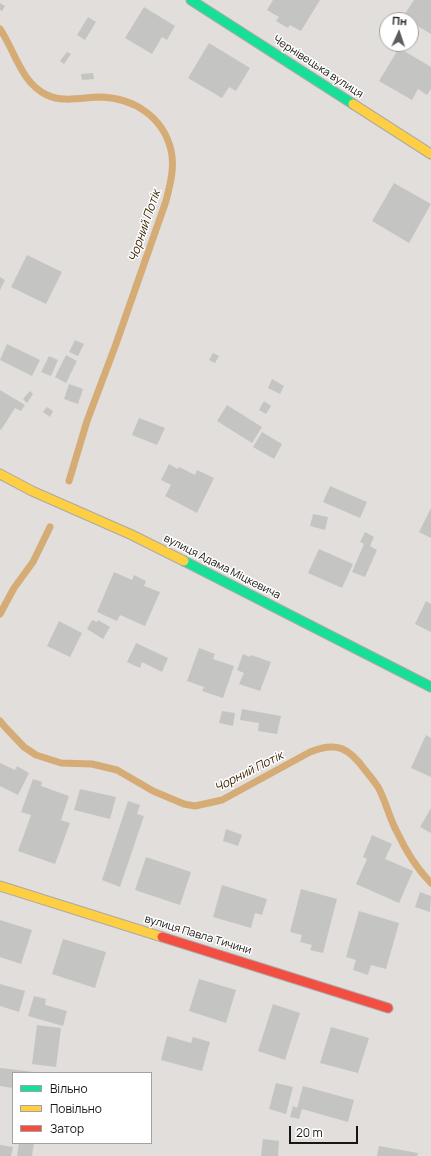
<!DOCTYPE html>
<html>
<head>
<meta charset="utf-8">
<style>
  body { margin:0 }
  #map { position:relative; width:431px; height:1156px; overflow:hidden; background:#e1dedb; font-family:Manrope,sans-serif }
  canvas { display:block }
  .legend { position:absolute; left:12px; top:1072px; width:140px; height:72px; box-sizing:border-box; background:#fff; border:1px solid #a3a2a1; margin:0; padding:5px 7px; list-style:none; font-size:12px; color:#181614 }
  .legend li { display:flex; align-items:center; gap:8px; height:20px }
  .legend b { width:20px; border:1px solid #a3a2a1 }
  .north { position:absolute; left:379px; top:12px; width:40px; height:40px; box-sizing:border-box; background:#fff; border:1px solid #a3a2a1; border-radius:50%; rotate:3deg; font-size:11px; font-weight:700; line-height:16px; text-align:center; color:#181614 }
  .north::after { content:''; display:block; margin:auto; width:14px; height:18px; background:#5e5c5a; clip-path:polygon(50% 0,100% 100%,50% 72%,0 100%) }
  .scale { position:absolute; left:289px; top:1126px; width:69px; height:18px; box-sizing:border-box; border:2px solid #181614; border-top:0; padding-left:5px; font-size:12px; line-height:14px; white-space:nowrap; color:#181614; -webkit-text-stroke:3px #fff; paint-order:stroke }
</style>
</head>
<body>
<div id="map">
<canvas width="431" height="1156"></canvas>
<ul class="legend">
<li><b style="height:5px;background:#16e098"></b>Вільно</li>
<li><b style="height:5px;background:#ffcf43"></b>Повільно</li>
<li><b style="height:5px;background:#f24e42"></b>Затор</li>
</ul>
<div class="north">Пн</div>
<div class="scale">20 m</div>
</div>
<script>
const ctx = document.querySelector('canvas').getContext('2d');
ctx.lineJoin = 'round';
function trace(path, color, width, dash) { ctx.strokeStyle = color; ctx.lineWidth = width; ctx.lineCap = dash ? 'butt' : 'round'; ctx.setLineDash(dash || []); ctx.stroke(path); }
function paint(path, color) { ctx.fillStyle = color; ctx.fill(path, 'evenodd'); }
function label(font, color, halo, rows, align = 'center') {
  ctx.font = font + ' Manrope,sans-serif'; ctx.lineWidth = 3; ctx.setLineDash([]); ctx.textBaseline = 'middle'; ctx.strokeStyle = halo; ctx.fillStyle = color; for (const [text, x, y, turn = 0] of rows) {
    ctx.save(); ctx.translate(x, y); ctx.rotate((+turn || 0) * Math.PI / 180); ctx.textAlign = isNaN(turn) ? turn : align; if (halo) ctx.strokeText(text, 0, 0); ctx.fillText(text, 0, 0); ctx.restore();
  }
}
trace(new Path2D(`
  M0,29C15,51 21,83 47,95C63,103 84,97 101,97C134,98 163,117 171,150C175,167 170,185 166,201L116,344L87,421L69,481
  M0,614L14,588L33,562L50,527
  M0,721L5,727L24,747L36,755L61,763L92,764L117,770L153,791L184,804L195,806L222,800L310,752C337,741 349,748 365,770C369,775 374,781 378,787C386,801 389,818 397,832C405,849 418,870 431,883`), '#d6ac76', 7);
paint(new Path2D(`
  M273,0H320L301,31L290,25L288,28L276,21L279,17L267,10Z
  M414,0H431V34L411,22V20L403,17Z
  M0,3L5,6L2,11L0,10Z
  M144,7L175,26L167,40L162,37L152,54L125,38Z
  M88,17L96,22L85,40L77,35Z
  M209,43L250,68L236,91L229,87L222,98L188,78Z
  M399,48L431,67V89L427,95L418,89L412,100L379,81Z
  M67,52L71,54L64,64L60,61Z
  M93,73L94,79L82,80L81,74Z
  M394,183L431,204L409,243L372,221Z
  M27,255L62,272L46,304L11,287Z
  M0,277L5,280L0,290Z
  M75,340L84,344L78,356L69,352Z
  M7,344L40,360L32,376L0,360Z
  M213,353L219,356L215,363L209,360Z
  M66,355L77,361L66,383L55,377Z
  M49,356L58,360L51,376L41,372Z
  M272,379L284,386L280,394L268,388Z
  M69,384L83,389L78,404L64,399Z
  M0,390L25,405L21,411L15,408L1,430L0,429Z
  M30,391L33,394L27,403L23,399Z
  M264,401L271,406L266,414L259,410Z
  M227,405L262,427L252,443L217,421Z
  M47,407L53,411L50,417L43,412Z
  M139,418L165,428L157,445L132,435Z
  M262,432L282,444L274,459L253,447Z
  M169,464L178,469L179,467L195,475L197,470L214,478L197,513L165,496L171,485L161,480Z
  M330,486L367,502L360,518L323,502Z
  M431,508V538L419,532Z
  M313,514L328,517L325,530L310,526Z
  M365,532L374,537L370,546L377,550L365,577L352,572L364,544L360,542Z
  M319,549L353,564L342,588L308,573Z
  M114,572L132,580L134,575L146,581L144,586L160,592L145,626L120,615L117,621L97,612Z
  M426,601L431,604V632L415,624Z
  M92,620L97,622L98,620L110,627L103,639L87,629Z
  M59,621L82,633L70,657L47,646Z
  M136,643L168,658L162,672L142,662L140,668L127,662Z
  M199,648L215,654L213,659L234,666L223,698L202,691L204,687L187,681Z
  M243,654L250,657L251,655L271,662L260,691L239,684L244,673L237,670Z
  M242,709L281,716L277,734L258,731L259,723L240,720Z
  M222,711L235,713L233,726L219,723Z
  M426,735L431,738V777L411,768Z
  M0,763L15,770L17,766L29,773L18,795L0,786Z
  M33,779L42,782L41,786L69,796L61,820L70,823L55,864L18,851L31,815L21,812Z
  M80,789L116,797L110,819L74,810Z
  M128,801L140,805L137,814L144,816L120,887L102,880Z
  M431,808V833L420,827Z
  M226,829L242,835L238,846L223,841Z
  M372,835L392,844L385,859L413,871L399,903L356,884L367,859L363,857Z
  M146,857L191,872L180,905L135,890Z
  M222,885L267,899L262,915L255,913L251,928L213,917Z
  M301,889L337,899L323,953L310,950L312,945L300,942L302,935L290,932Z
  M420,892L431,896L430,912L415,907Z
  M359,911L399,923L386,969L371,965L368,975L353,970L356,960L346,957Z
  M0,920L32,930L21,964L0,957Z
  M63,939L106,952L95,988L52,974Z
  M199,979L236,990L226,1023L189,1011Z
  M0,984L25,991L19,1012L0,1006Z
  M34,996L46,999L45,1005L67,1011L63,1026L28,1016Z
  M273,1004L300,1013L285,1060L258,1051Z
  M37,1025L61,1028L56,1067L32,1064Z
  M331,1027L369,1038L358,1073L320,1063Z
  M167,1036L191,1043L193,1037L210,1042L202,1071L161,1060Z
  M0,1068L34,1072L33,1073H13V1088L0,1086Z
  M276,1083L293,1087L286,1114L269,1109Z
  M303,1086L354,1100L348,1122L302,1109L299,1119L290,1117L293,1106L297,1108Z
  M263,1139L279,1141L278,1156H261Z
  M19,1143H34L32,1156H17Z
  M0,1145L13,1147L11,1156H0Z
  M379,1146L418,1153L417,1156H377Z`), '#c4c5c3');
const fast = new Path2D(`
  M191,0L353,104
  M184,561L431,687`);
const slow = new Path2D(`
  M353,104L431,154
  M0,474L32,491L132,535L184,561
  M0,886L162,937`);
const jam = new Path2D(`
  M162,937L388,1008`);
trace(fast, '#aba8a6', 11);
trace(slow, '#aba8a6', 11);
trace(jam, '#aba8a6', 11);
trace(fast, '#16e098', 9);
trace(slow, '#ffcf43', 9);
trace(jam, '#f24e42', 9);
label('11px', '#181614', '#fff', [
  ["Чернівецька вулиця",318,67,33],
  ["вулиця Адама Міцкевича",222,567,27],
  ["вулиця Павла Тичини",198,935,17]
]);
label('italic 12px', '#3c2402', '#fff', [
  ["Чорний Потік",145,226,-71],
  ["Чорний Потік",249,772,-27]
]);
</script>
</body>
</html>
